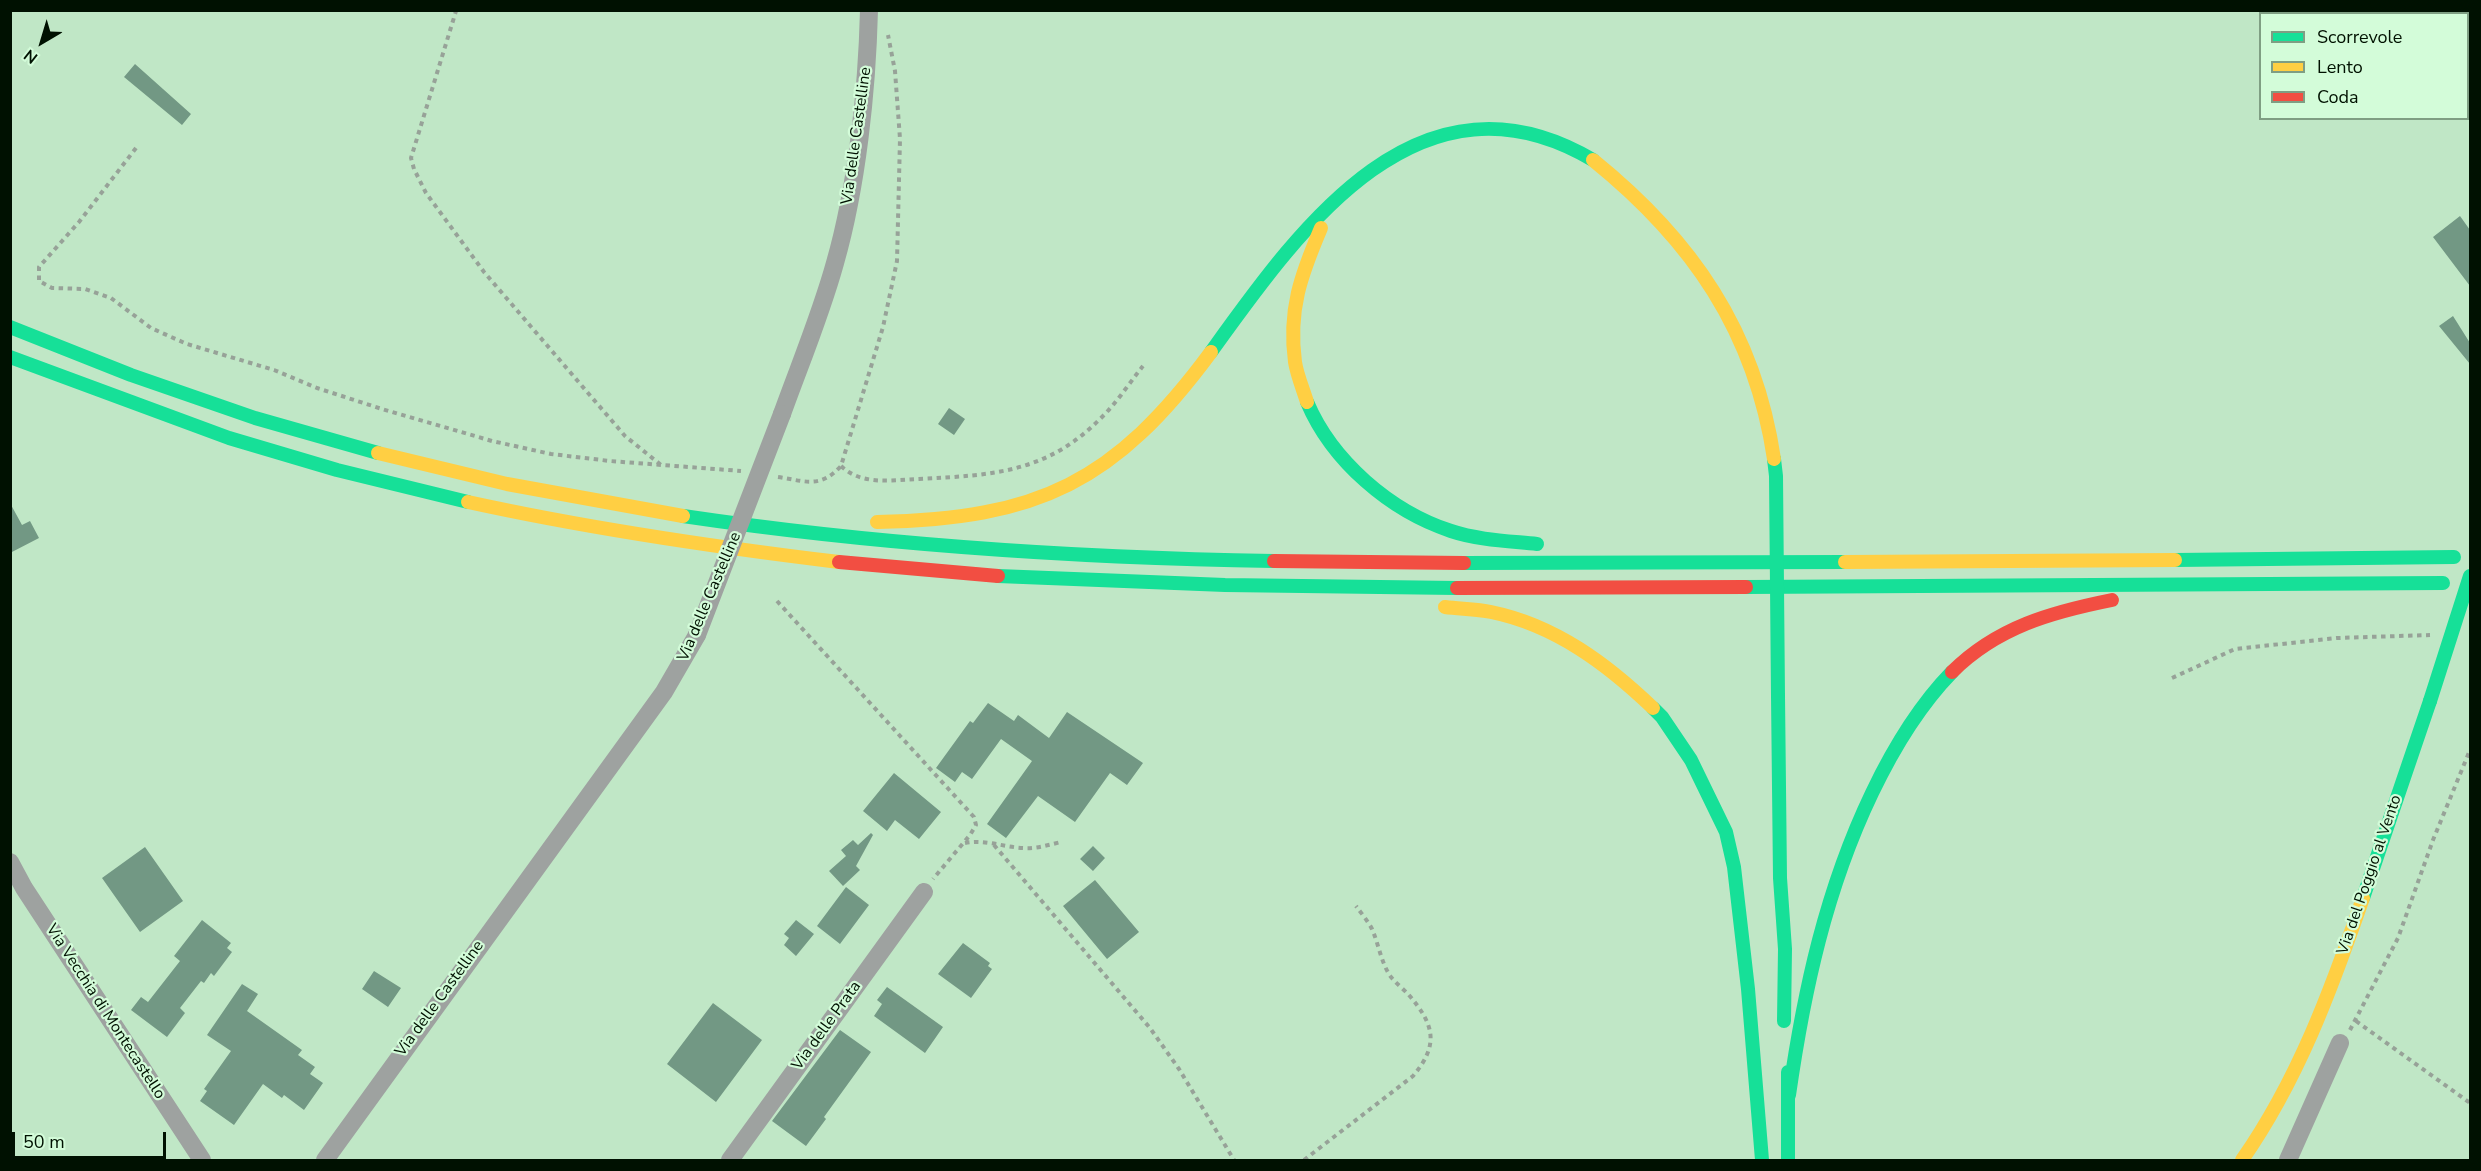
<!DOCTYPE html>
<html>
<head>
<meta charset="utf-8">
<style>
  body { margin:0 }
  #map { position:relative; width:2481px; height:1171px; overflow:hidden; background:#c0e7c6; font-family:"Nunito Sans",sans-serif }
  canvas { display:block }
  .frame { position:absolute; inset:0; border:12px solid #001101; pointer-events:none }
  .legend { position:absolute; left:2259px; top:12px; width:210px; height:108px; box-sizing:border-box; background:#d3fcd9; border:2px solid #7f9e83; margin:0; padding:8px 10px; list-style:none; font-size:18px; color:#001101 }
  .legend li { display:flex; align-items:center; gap:12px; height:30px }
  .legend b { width:30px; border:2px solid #7f9e83 }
  .north { position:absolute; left:12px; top:12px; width:60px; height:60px; -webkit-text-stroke:4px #d3fcd9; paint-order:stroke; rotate:218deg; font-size:16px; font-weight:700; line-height:24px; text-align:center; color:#001101 }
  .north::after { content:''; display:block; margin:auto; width:21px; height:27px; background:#001101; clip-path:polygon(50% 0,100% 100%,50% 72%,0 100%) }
  .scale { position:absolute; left:12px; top:1132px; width:154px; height:27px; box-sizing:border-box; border:3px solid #001101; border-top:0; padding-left:8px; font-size:18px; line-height:21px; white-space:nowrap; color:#001101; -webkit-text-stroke:4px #d3fcd9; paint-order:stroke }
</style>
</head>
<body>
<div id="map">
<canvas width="2481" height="1171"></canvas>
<div class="frame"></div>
<ul class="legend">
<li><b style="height:8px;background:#16e098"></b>Scorrevole</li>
<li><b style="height:8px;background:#ffcf43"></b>Lento</li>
<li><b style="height:8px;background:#f24e42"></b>Coda</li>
</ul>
<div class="north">N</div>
<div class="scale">50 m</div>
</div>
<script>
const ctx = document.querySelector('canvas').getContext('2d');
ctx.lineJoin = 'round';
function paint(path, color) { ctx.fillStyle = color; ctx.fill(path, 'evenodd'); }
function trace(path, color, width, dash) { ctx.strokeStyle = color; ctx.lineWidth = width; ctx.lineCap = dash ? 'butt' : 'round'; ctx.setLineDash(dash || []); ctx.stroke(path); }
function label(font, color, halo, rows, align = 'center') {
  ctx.font = font + ' "Nunito Sans",sans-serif'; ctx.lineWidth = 4.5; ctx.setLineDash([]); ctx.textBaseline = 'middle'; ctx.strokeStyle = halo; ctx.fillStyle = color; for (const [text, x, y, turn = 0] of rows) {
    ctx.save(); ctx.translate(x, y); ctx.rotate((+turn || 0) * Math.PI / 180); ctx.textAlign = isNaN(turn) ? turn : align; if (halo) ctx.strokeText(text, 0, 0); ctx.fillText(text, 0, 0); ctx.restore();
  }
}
paint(new Path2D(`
  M135,64L191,114L182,125L124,77Z
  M2460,216L2470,230V286L2433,237Z
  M2453,316L2470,343V364L2439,326Z
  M949,408L965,419L954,435L938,424Z
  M10,503L22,525L30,521L39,538L10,553Z
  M988,703L1014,721L1018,715L1049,738L1067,712L1143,763L1127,785L1110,773L1075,822L1038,796L1006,838L987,824L1032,761L1001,739L972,779L962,772L955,782L936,768L970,721L973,723Z
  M894,773L941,812L919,839L895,820L887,831L863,811Z
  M871,833L873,835L856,866L860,870L843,886L829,871L846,856L841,850L853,840L858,845Z
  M1093,846L1105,858L1093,871L1080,859Z
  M145,847L183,901L140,932L102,878Z
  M1095,880L1139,932L1107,959L1063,906Z
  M846,887L869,905L840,944L817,926Z
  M202,920L231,943L227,948L232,952L214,976L211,973L204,983L201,981L180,1008L185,1013L167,1037L131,1010L141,997L148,1002L180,961L174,956Z
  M796,920L814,934L796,956L784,945L789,938L784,934Z
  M963,943L990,963L988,966L992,969L971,998L938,974Z
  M374,971L401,988L388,1007L362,989Z
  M242,984L258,994L247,1011L302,1050L298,1055L315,1067L310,1074L323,1083L304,1110L284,1095L282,1098L263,1084L234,1125L200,1101L207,1091L204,1089L231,1051L207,1035Z
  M887,987L943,1027L925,1053L874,1016L882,1004L877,1000Z
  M713,1003L762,1040L716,1102L667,1064Z
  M840,1030L871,1052L824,1117L826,1119L806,1146L772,1121Z`), '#729884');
trace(new Path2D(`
  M455,10L456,11L411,158L414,169L426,193L484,272L625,436L661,465
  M136,148L79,222L39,267V281L52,288L85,289L111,298L151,328L187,344L274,370L317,388L382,409L492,441L551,454L610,461L741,471
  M841,466C862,486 892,480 919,479C994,475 1048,473 1103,416C1118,401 1130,382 1143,366
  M778,477C805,481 820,489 841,466L883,327L897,261L900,139L895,71L888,35
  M777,601L974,817L976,825L970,835L933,879
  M2172,678L2235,649L2337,638L2430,635
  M965,843C984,839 1003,847 1023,848C1036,849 1048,845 1061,842
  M994,845L1150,1028L1179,1069L1234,1160
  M2356,1021L2470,1103
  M2350,1030L2398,938L2433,840L2470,750
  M1304,1160L1413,1076C1440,1044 1434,1024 1408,994C1403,989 1396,983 1391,977C1381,963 1379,945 1372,929C1368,921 1361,913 1356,906`), '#97a298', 4, [4.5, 4.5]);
trace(new Path2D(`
  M782,414C800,364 821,314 835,263C857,186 867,91 869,10
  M10,862L24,888L202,1160
  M325,1160L664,692L697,635
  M730,1160L924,892
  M2288,1160L2340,1043`), '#9ea2a0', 18);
trace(new Path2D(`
  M10,327L131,375L255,418L378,453
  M1211,352C1300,228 1420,58 1593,160
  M10,357L229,438L337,470L468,502
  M1307,402C1332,461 1390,511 1451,531C1478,540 1508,541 1537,544
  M683,516C879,545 1076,558 1274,561
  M2175,560L2454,557
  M1464,563L1845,562
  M998,576L1225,585L1457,588
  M1746,587L2443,583
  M1778,696L1780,878L1785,949L1784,1021
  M1653,708L1662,717L1691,760L1726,832L1734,867L1748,989L1762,1160
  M2363,898L2430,701
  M1788,1072V1160
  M1789,1095C1804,990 1826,889 1872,793C1893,749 1918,707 1952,672`), '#16e098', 14);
trace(new Path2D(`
  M1307,402C1303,389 1297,375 1295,362C1288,310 1301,275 1321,228
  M378,453L507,484L683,516
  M468,502C591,529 714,547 839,562
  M877,522C1039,519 1115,482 1211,352
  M1845,562L2175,560
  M1445,607C1460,609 1476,609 1491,612C1555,625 1607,664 1653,708
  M2242,1160C2298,1080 2331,990 2363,898`), '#ffcf43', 14);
trace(new Path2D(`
  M1274,561L1464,563
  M839,562L998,576
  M1457,588L1746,587
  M1952,672C1997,627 2052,612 2112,600`), '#f24e42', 14);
trace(new Path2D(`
  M697,635L782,414`), '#9ea2a0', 18);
trace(new Path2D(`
  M1774,459L1776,476L1778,696
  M2430,701L2470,576`), '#16e098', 14);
trace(new Path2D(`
  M1593,160C1692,240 1755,331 1774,459`), '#ffcf43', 14);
label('16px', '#001101', '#d3fcd9', [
  ["Via delle Castelline",857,136,-82],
  ["Via delle Castelline",710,597,-67],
  ["Via del Poggio al Vento",2370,875,-71],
  ["Via delle Castelline",440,999,-54],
  ["Via Vecchia di Montecastello",105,1012,57],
  ["Via delle Prata",827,1026,-54]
]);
</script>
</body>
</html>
